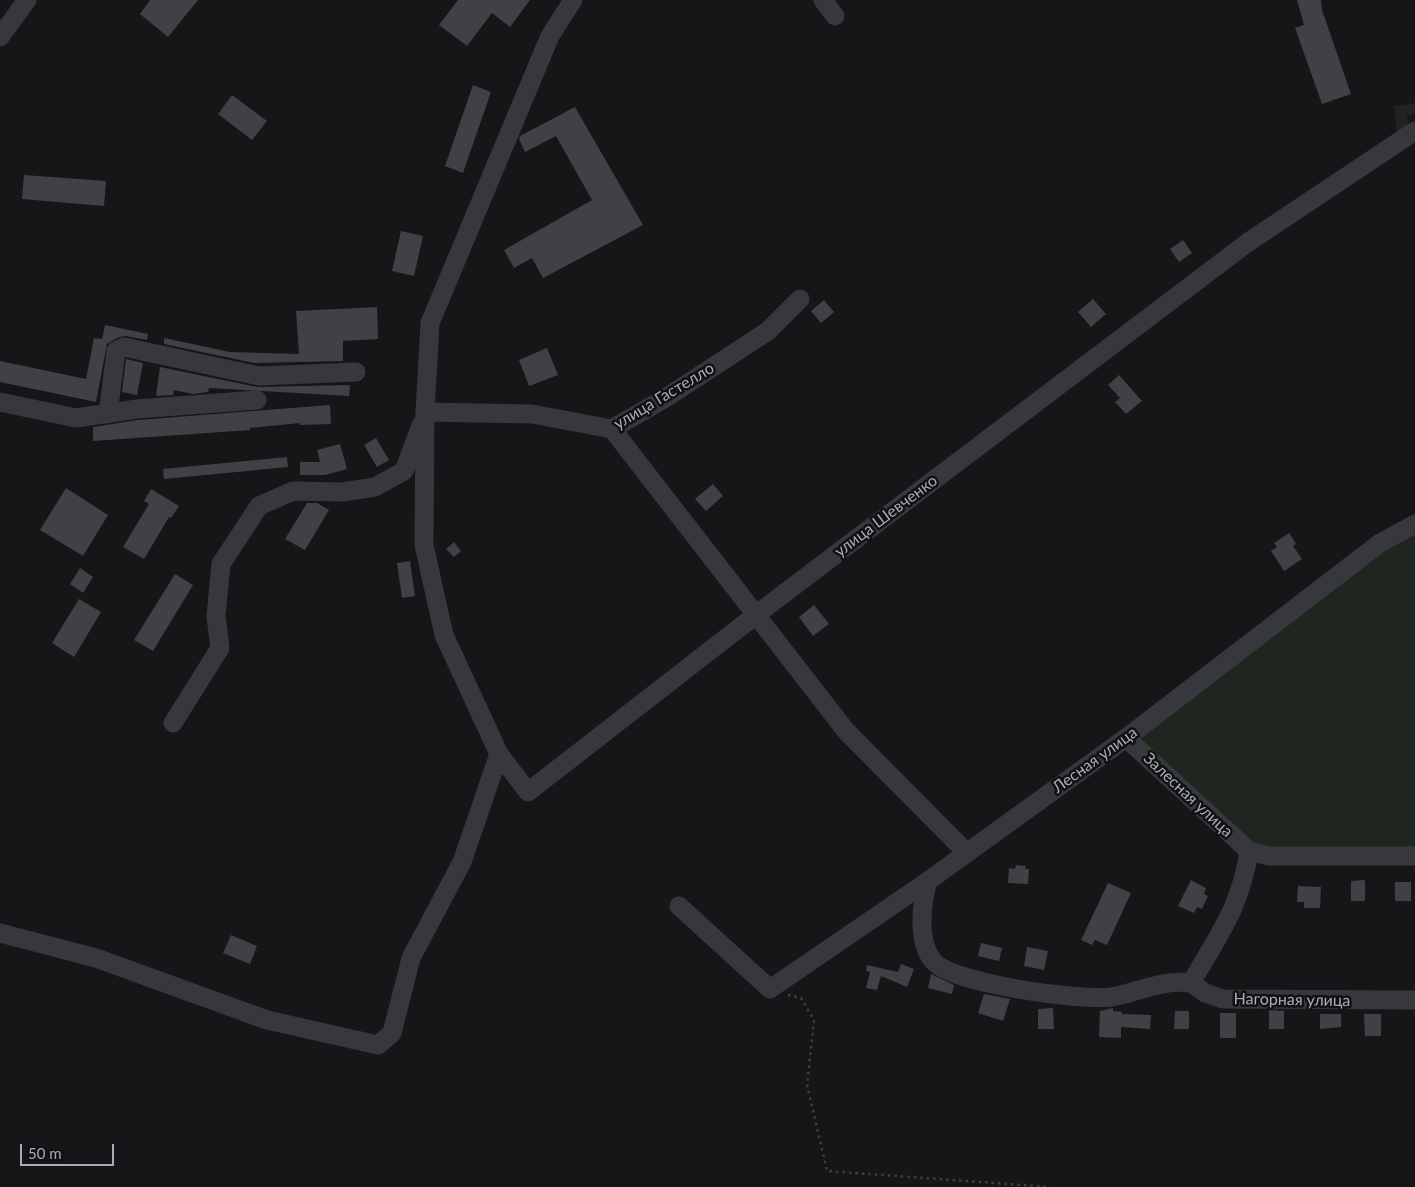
<!DOCTYPE html>
<html>
<head>
<meta charset="utf-8">
<style>
  body { margin:0 }
  #map { position:relative; width:1415px; height:1187px; overflow:hidden; background:#161618; font-family:Lato,sans-serif }
  canvas { display:block }
  .scale { position:absolute; left:20px; top:1144px; width:94px; height:22px; box-sizing:border-box; border:2px solid #a8adb8; border-top:0; padding-left:6px; font-size:15px; line-height:18px; white-space:nowrap; color:#a8adb8; -webkit-text-stroke:4px #111113; paint-order:stroke }
</style>
</head>
<body>
<div id="map">
<canvas width="1415" height="1187"></canvas>
<div class="scale">50 m</div>
</div>
<script>
const ctx = document.querySelector('canvas').getContext('2d');
ctx.lineJoin = 'round';
function paint(path, color) { ctx.fillStyle = color; ctx.fill(path, 'evenodd'); }
function trace(path, color, width, dash) { ctx.strokeStyle = color; ctx.lineWidth = width; ctx.lineCap = dash ? 'butt' : 'round'; ctx.setLineDash(dash || []); ctx.stroke(path); }
function label(font, color, halo, rows, align = 'center') {
  ctx.font = font + ' Lato,sans-serif'; ctx.lineWidth = 5; ctx.setLineDash([]); ctx.textBaseline = 'middle'; ctx.strokeStyle = halo; ctx.fillStyle = color; for (const [text, x, y, turn = 0] of rows) {
    ctx.save(); ctx.translate(x, y); ctx.rotate((+turn || 0) * Math.PI / 180); ctx.textAlign = isNaN(turn) ? turn : align; if (halo) ctx.strokeText(text, 0, 0); ctx.fillText(text, 0, 0); ctx.restore();
  }
}
paint(new Path2D(`
  M1415,103V114L1407,116L1409,138L1398,140L1394,106Z`), '#222225');
paint(new Path2D(`
  M1415,524V856H1269L1126,738Z`), '#1e261f');
paint(new Path2D(`
  M150,0H198L168,37L140,14Z
  M458,0H530L510,27L492,13L467,46L439,25Z
  M1297,0H1321L1322,10L1351,94L1322,104L1295,28L1304,25Z
  M473,85L491,92L463,173L445,166Z
  M232,95L267,121L252,140L218,114Z
  M575,107L643,225L543,278L532,258L514,268L504,250L592,200L556,136L525,152L519,139L520,136Z
  M24,175L106,181L104,206L22,199Z
  M401,231L423,236L414,276L392,271Z
  M1183,240L1192,253L1179,262L1170,249Z
  M1093,299L1106,314L1091,327L1078,312Z
  M824,300L834,312L821,323L811,311Z
  M377,307L378,339L343,341V361L254,363L164,344V338L230,352L299,354L296,311Z
  M105,325L148,334L147,340L126,336L119,337L107,344L96,402L0,382V361L86,379L94,338L102,339Z
  M547,348L558,375L529,386L519,360Z
  M126,359L143,363L137,395L122,392Z
  M160,367L257,387L350,385L349,396L209,388L208,392L193,394L174,390L173,395L156,396Z
  M1119,375L1142,401L1126,414L1115,402L1120,398L1108,385Z
  M330,405L331,424L300,425V423L250,428V430L93,441V427L138,420Z
  M376,438L389,460L377,467L364,445Z
  M340,444L347,469L325,475H300V462H320L317,450Z
  M287,457L288,467L164,479L163,469Z
  M713,484L723,496L706,511L695,499Z
  M66,488L108,515L83,556L40,530Z
  M151,489L179,506L171,518L169,517L144,559L123,547L149,504L144,501Z
  M307,503H317L329,510L305,550L285,539Z
  M1289,533L1296,544L1293,546L1302,559L1284,571L1271,551L1277,547L1274,543Z
  M454,542L461,551L454,557L446,549Z
  M410,561L415,596L402,598L397,563Z
  M80,568L93,577L83,593L70,584Z
  M175,574L193,585L153,651L134,640Z
  M79,599L101,612L74,657L52,643Z
  M814,605L829,624L813,636L799,617Z
  M1016,865L1026,866L1025,869H1029L1028,884L1008,883L1009,868L1015,869Z
  M1191,880L1206,888L1204,894L1208,896L1202,909L1197,907L1194,913L1178,906Z
  M1365,880V901H1351V881Z
  M1395,882H1411V901H1395Z
  M1108,883L1131,893L1107,945L1095,940L1092,945L1081,940Z
  M1298,886L1321,887L1320,908H1304V902H1297Z
  M231,935L257,946L250,964L223,953Z
  M981,943L1002,948L999,961L978,956Z
  M1027,947L1048,951L1044,970L1024,966Z
  M901,964L914,969L907,987L881,976L877,990L866,988L870,972L866,971L867,965L898,972Z
  M931,974L954,985L952,994L928,988Z
  M984,994L1010,999L1003,1021L978,1013Z
  M1053,1008L1054,1029H1038V1009Z
  M1113,1008V1011L1122,1012V1014L1151,1015L1150,1029L1121,1027V1038L1099,1037L1100,1011Z
  M1269,1010L1284,1011V1029H1269Z
  M1175,1011H1189V1029H1174Z
  M1220,1013H1236V1038H1220Z
  M1320,1014H1341V1027L1320,1029Z
  M1364,1014H1381V1036H1365Z`), '#404145');
trace(new Path2D(`
  M788,995L801,998L814,1020L807,1085L827,1171L1050,1187`), '#3d3f44', 2.5, [2.5, 4]);
trace(new Path2D(`
  M573,0L550,36L430,323L425,412L424,545L444,635L499,754L528,792L757,614L1247,243L1415,131
  M823,0L835,16
  M0,37L27,0
  M0,402L76,418L137,409L257,400
  M425,412L532,414L612,429L667,397L768,331L800,299
  M108,414L116,351L124,347L259,376L356,372
  M612,429L846,731L967,853
  M173,723L220,648L216,616L221,564L259,506L293,491L342,492L375,487L404,471L421,425
  M1126,738L1249,851L1269,856H1415
  M928,881C921,904 917,943 934,962C955,984 1080,1001 1111,997C1137,993 1162,979 1189,983C1195,984 1200,990 1205,993C1211,995 1217,997 1223,999L1415,1000
  M679,906L770,989L928,881L1126,738L1380,543L1415,524
  M0,933L96,958L267,1020L378,1045L392,1033L411,958L462,862L499,754
  M1191,983C1218,936 1241,906 1249,851`), '#37383d', 19);
label('16px', '#a8adb8', '#111113', [
  ["улица Гастелло",664,396,-31],
  ["улица Шевченко",886,516,-37],
  ["Лесная улица",1095,760,-36],
  ["Залесная улица",1188,795,43],
  ["Нагорная улица",1292,1000,1]
]);
</script>
</body>
</html>
